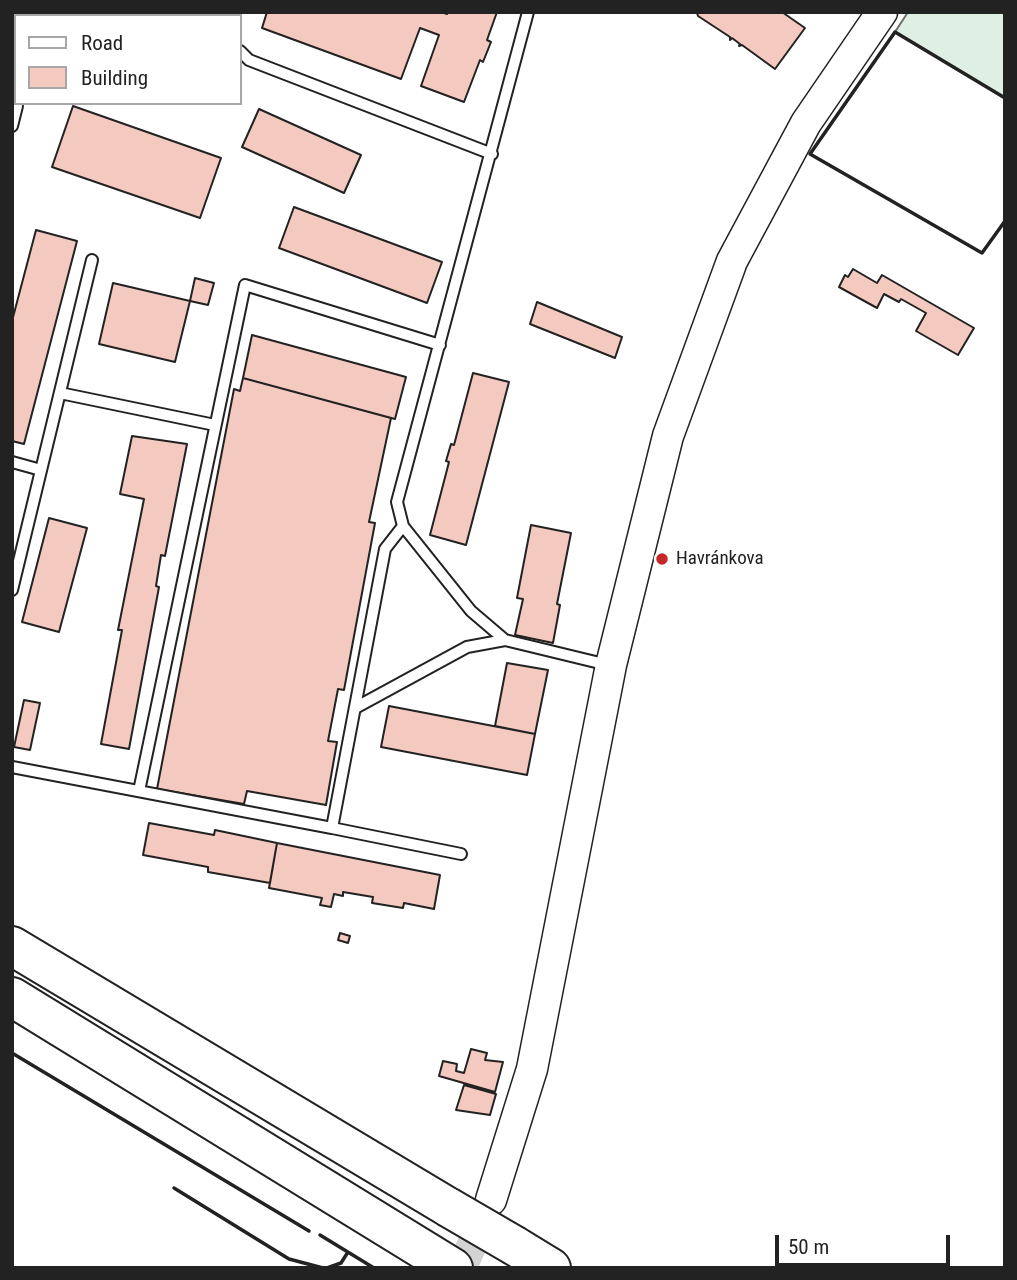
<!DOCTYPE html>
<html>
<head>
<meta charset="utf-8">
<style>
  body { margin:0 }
  #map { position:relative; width:1017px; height:1280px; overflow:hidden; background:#fff; font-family:"Roboto Condensed",sans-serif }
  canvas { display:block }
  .frame { position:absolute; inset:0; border:14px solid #222; pointer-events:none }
  .legend { position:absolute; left:14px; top:14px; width:228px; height:91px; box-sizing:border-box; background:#fff; border:2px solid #a7a7a7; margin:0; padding:9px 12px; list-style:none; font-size:21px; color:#222 }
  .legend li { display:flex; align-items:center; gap:14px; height:35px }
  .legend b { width:35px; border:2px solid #a7a7a7 }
  .scale { position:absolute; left:775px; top:1235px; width:175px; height:32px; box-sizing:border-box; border:4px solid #222; border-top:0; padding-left:9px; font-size:21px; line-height:24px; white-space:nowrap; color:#222; -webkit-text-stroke:5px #fff; paint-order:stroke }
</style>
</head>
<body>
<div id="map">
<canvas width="1017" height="1280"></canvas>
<div class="frame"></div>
<ul class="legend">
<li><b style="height:9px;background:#fff"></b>Road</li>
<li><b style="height:19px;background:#f3c9c0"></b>Building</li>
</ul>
<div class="scale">50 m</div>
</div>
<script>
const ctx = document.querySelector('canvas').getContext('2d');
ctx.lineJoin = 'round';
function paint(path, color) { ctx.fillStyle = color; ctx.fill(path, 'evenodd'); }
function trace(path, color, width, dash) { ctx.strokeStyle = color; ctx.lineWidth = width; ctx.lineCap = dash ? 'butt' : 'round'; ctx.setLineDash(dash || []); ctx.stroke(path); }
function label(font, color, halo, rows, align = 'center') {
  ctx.font = font + ' "Roboto Condensed",sans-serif'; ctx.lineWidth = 5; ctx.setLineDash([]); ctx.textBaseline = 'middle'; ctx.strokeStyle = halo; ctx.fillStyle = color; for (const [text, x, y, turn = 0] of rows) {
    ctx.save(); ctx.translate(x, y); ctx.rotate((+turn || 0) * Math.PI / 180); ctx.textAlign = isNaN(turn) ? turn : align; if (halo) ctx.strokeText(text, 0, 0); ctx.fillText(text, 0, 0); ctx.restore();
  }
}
const green = new Path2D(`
  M908,12H1005V98L895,32Z`);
paint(green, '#e0efe3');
trace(green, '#6f6f6f', 2);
const building = new Path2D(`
  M201,12L200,16H74L66,13Z
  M267,12H441L447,14L448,12H497L487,40L491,42L483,62L480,60L464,102L421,86L439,35L420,28L401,79L262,28Z
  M782,12L805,28L775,69L742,45L739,46L740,44L732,38L730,40V37L698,16L697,13Z
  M73,106L221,158L200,218L52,167Z
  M259,109L361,155L344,193L242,147Z
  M294,207L442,262L427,303L279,248Z
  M36,230L77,241L24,444L12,441V321Z
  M853,269L877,283L882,275L974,328L958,355L916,331L926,313L901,299L899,302L884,294L877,308L839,287L845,275L848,277Z
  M195,278L214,283L208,305L190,301Z
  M113,283L190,301L175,362L99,344Z
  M537,302L622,337L615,358L530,324Z
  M252,335L406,377L395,419L243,378Z
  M473,373L509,382L466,545L430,535L449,462L446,461L451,444L454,445Z
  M243,378L391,418L369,522L375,523L344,690L338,689L328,741L337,742L326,805L247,791L244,804L157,789L234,389L240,391Z
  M132,436L187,444L165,556L161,555L156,586L159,587L129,749L101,744L122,630H118L144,499L120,494Z
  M49,518L87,528L59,632L22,622Z
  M531,525L571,533L557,604L560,605L553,643L515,635L523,599L517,598Z
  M507,663L548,670L535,734L495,726Z
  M24,700L40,703L30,750L14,747Z
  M389,706L535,734L527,775L381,747Z
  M149,823L214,835L215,830L277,843L270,883L208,872V867L143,855Z
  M277,843L440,875L434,909L404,903L403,908L372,903L373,897L343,892V896L334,894L331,907L320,905L322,898L269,888Z
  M340,933L350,936L348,943L338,940Z
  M471,1049L487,1053L485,1060L503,1062L495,1092L439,1076L443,1061L457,1064L456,1071L464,1073Z
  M464,1085L496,1094L490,1115L456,1110Z`);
paint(building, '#f3c9c0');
trace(building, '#222', 2);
trace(new Path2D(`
  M462,1268L488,1207`), '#d3d3d3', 30, [30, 15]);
const lane = new Path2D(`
  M528,12L397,502L403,526L471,611L505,640L608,665
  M228,16L229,12
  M240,51L249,60L492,154
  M12,126L17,106
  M60,393L215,425
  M12,462L41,470
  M12,590L92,260
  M355,708L467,647L505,640
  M12,767L332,828L385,549L403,526
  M139,791L245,285L440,345
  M332,828L461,854`);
const secondary = new Path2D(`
  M491,1200L532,1069L611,665L668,436L732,261L806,123L882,12`);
const highway = new Path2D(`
  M12,946L448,1207
  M12,997L453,1268
  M515,1246L551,1268`);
trace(lane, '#222', 14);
trace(secondary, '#222', 33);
trace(highway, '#222', 42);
trace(lane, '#fff', 10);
trace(secondary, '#fff', 30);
trace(highway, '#fff', 38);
const highwayBridge = new Path2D(`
  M448,1207L515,1246`);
trace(highwayBridge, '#222', 42, []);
trace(highwayBridge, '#fff', 38);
trace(new Path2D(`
  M1005,98L895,32L810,154L982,253L1005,221
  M12,1053L309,1231
  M174,1188L289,1259L323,1268
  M320,1235L374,1268
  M327,1268L341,1263L348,1252`), '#222', 3.5);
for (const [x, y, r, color] of [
  [662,559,7,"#c62828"]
]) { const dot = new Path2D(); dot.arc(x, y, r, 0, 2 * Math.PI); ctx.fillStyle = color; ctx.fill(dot); trace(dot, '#fff', 2.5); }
label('19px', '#222', '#fff', [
  ["Havránkova",676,559]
], 'left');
</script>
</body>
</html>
